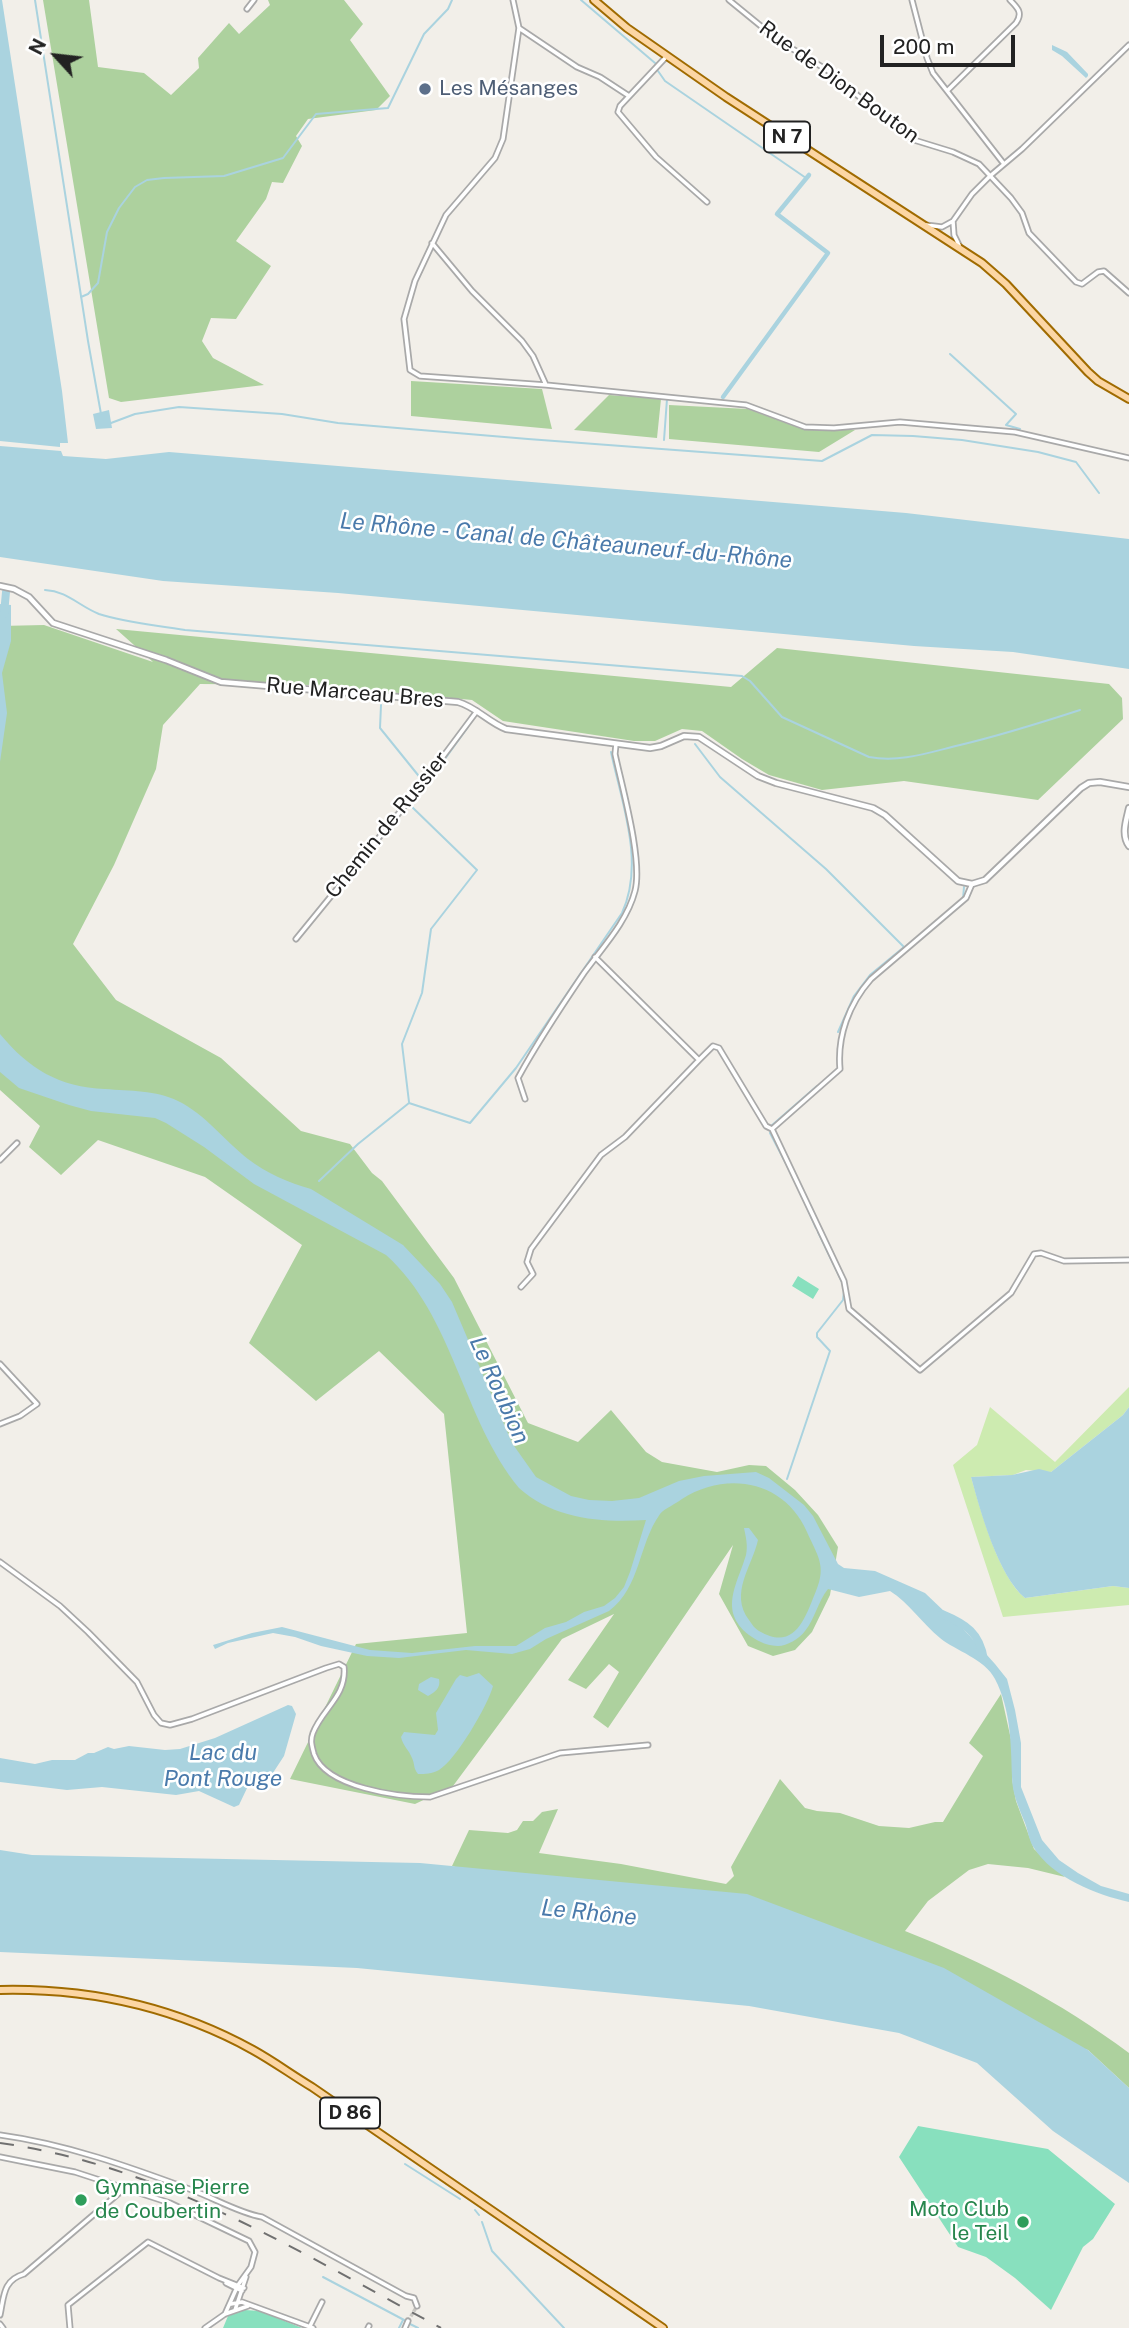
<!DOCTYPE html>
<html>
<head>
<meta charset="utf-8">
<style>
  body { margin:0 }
  #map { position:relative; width:1129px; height:2328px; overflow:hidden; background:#f2efe9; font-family:"Public Sans",sans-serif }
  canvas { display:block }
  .north { position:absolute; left:21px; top:21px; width:70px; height:70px; -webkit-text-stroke:5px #fff; paint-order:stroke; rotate:297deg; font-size:19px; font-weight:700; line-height:28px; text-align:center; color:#222 }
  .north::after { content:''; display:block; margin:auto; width:24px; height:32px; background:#222; clip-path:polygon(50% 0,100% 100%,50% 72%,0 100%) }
  .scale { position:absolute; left:880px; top:35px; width:135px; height:32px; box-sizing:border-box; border:4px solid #222; border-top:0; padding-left:9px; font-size:21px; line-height:24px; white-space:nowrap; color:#222; -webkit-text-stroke:5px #fff; paint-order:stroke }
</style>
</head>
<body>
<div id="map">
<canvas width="1129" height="2328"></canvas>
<div class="north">N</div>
<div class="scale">200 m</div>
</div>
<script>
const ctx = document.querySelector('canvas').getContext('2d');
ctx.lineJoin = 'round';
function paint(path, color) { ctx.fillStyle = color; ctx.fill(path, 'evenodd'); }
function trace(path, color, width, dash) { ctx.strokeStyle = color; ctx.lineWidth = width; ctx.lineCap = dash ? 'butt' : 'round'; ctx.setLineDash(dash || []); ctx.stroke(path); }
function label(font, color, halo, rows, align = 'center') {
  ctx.font = font + ' "Public Sans",sans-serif'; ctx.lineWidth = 5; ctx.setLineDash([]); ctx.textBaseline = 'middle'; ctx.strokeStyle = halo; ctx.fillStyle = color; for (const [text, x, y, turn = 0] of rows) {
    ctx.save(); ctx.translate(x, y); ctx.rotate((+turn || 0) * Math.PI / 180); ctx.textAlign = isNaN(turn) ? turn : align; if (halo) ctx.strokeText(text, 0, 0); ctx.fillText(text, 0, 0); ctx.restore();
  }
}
paint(new Path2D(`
  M1129,1387V1407L1123,1415L1051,1472L1026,1470L1013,1475L971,1477C981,1511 998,1576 1025,1598L1113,1586L1129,1588V1605L1003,1617L953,1465L977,1445L990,1407L1055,1462Z`), '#cdebb0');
paint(new Path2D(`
  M43,0H89L98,67L144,73L171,95L199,68L198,58L229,23L239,34L270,5L268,0H344L363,24L350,40L390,96L376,110L308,119L296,136L302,146L283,183L272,182L266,199L236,241L271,266L236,319L211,318L202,341L213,358L264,385L121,402L109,398Z
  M411,381L542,389L552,429L411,416Z
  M609,395L661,399L657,438L574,430Z
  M669,405L748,409L802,429L855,430L819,452L669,439Z
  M44,625L153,662L116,629L731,687L777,648L1109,684L1122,698L1123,719L1038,800L904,781L822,790L769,775L742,759L702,731L682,729L655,741H634L503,721L472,700L315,685L200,684L163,725L156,769L114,865L73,944L116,1000L221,1058L301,1131L350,1144L372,1173L382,1181L454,1278L528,1423L578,1442L611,1410L646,1452L662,1462L717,1472L749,1465L766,1466L795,1490L818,1515L838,1547L830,1595L812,1632L795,1650L773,1656L748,1646L719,1594L733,1545L608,1728L593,1717L619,1672L609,1664L586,1689L568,1680L614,1614L562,1639L453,1786L415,1804L290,1779L356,1644L467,1633L444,1414L379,1351L316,1401L249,1343L302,1245L205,1177L98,1140L61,1175L29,1147L40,1126L0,1090V626Z
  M1001,1694L1012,1744V1779L1016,1801L1034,1849L1065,1877L1028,1868L988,1864L969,1870L928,1901L905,1931C984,1962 1061,2002 1129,2053V2088L1088,2050L452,1866L469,1830L508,1833L517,1830L523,1821H533L542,1812L558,1809L539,1853L621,1864L726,1884L734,1876L731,1867L780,1779L805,1808L817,1811L840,1813L879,1826L909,1828L935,1822H943L983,1756L969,1743Z`), '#add19e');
paint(new Path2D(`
  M798,1276L819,1289L813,1299L792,1286Z
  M918,2126L1048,2149L1115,2204L1093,2239L1083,2247L1051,2310L1015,2278L986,2257L958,2247L899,2157Z
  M245,2310L260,2311L302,2328H223L228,2316Z`), '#88e0be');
paint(new Path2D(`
  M0,0H2L62,391L68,443H60V447L0,441Z
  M1052,45L1067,52L1088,74V76L1086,78L1062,56L1052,50Z
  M109,410L112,428L96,429L93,414Z
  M0,446L61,451L63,456L106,459L169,452L906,513L1129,539V669L1013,652L914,646L338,593L163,581L0,557Z
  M0,604L11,605V641L2,673L7,713L0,762Z
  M0,1034C29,1069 59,1087 105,1089C130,1091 156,1090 178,1101C205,1114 225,1141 248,1159C266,1173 289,1183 311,1189L403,1245L440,1284L452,1302L512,1443L536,1477L571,1496L589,1500L612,1501L639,1498L679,1481L704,1476L756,1472L769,1478L804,1505L813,1516L838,1564L844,1568L875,1571L925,1593L968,1634L995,1664L1007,1679L1015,1710L1021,1743V1787L1042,1840L1059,1860L1078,1873L1101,1886L1129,1894V1902C1097,1895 1052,1877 1034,1848C1029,1841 1028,1831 1025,1823C1019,1808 1012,1794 1012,1777C1011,1744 1011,1710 995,1679C985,1659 956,1651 940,1638C922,1623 909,1603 890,1591L859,1597L828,1589C818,1601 815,1619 805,1631C799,1639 787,1646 778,1646C769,1646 759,1642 752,1637C717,1613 737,1585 746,1555C748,1545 746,1538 744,1528H749L758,1540C752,1567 729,1593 749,1620C752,1624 754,1628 759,1631C795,1652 805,1618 816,1591C827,1565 817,1555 807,1532C785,1481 727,1470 682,1499C676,1504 665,1508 660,1514C638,1545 641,1587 609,1611L546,1639L530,1649L512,1654L466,1650L399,1658L367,1656L321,1646L295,1637L273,1633L228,1643L215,1649L213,1645L252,1633L282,1627L370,1650L412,1653L475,1646H516L545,1628L566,1622L584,1612L604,1606L615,1598L624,1587L630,1572L646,1520C602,1523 553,1519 519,1488C462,1418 454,1316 386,1255L254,1184L204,1147L166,1123L155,1118L91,1111L69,1105L19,1088L0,1072Z
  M1129,1407V1588L1113,1586L1025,1598C998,1576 980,1510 971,1477L1012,1475L1039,1469L1051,1472L1123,1415Z
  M479,1673L493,1686C488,1705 456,1760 439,1770C432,1774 425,1774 418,1774C413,1768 415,1764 412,1758C409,1750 403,1746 401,1737L404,1732L435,1735L438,1730L436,1713L456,1679L460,1675L467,1677Z
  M431,1677L439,1679C441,1688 435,1692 428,1696L418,1690L419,1684Z
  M288,1705L292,1706L296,1714L284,1756L267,1782L255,1781L249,1784L239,1805L234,1807L199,1791L176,1795L102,1787L67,1790L0,1782V1758L35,1764L52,1760H75L88,1753H94L108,1747L114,1749L129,1746L165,1750L180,1749L215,1738Z
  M0,1850L32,1855L420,1863L747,1894L944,1968L1088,2050L1129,2088V2183L1053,2131L977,2063L899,2033L749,2006L357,1968L0,1952Z`), '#aad3df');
trace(new Path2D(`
  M35,0L88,341L101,414
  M581,0L655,63
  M658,71L665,81L806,178
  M81,297L88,294L98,283L107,232L119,208L135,187L147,180L164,178L224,176L283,158L316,114L388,108L424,34L448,9L452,0
  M950,354L1016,414L1006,425L1020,429
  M111,423L135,414L179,407L282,414L338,423L528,439L822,461L872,435L913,436L962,440L1038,452L1076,462L1099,493
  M664,440L667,399L718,404
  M45,590C67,591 79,606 99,614C126,623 157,625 185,630L742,676L750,681L782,717L869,757C901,763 930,752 960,745C1002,735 1040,723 1080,710
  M381,705L380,728L422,780
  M695,744L720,777L826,869L904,947L870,975L854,996L838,1032
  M963,899L964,887
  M904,948L913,941
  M409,1102L402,1044L422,993L431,929L477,870L411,806L468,727
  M771,1126L817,1086
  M770,1133L794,1179
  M319,1181L358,1144L409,1103L470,1123L516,1068L622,913C645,863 622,804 611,752
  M798,1187L816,1228
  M818,1232L842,1282
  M787,1479L830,1351L817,1337V1333L843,1300L844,1291
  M405,2164L460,2199
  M475,2210L479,2215
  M482,2222L492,2251L564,2328
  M323,2277L406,2321
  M410,2324L418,2328
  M399,2328L403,2320`), '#aad3df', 2);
trace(new Path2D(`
  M723,397L828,253L777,214L809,175`), '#aad3df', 4.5);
trace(new Path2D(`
  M4,614L6,592
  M942,1614C966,1624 980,1633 984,1660`), '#aad3df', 8);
trace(new Path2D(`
  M408,2321L417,2306`), '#c8c6c1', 3.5, [3.5, 2]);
const minor = new Path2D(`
  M513,0L519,28L503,139L495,158L446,215L415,281L404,319L410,370L420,376L546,385
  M729,0L778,40L827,70L899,130L914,140L953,152L979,164L1011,198L1022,213L1029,233L1076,282L1082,284L1098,272L1104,271L1129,293
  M912,0L927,58L933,73L1004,164
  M247,9L254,0
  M519,28L577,67L600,77L629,96
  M667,56L620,106L618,112L656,157L707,202
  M948,90L1016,23C1023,13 1018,8 1010,0
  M953,221L954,235L959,245
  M926,225L942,227L953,221L972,194L990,176L1022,149L1129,45
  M432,243L472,291L522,341L533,356L546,385L746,405L805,427L834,428L900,422L1015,432L1129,458
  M296,939L421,786L477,711
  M595,957L699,1060L713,1046L719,1048L766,1126L772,1129L840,1069C837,1036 849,1004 871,979L966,898L972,884
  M525,1099L518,1078C538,1041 561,1007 584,973C602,948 627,922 635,891C643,860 622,787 615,754L616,744
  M772,1129L844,1281L849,1309L920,1370L1011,1293L1034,1254L1041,1253L1064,1261L1129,1260
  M0,1160L17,1143
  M521,1287L533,1274L527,1262L531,1249L601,1155L625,1137L699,1060
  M0,1364L37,1404L20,1416L0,1424
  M0,1562L60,1606L88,1632L137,1682L154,1715L161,1723L170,1725L192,1719L326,1668L339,1664L344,1667C347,1696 322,1709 313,1733C310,1741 312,1746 314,1754C326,1788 399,1797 430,1797L560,1753L648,1745
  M0,2135C66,2144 130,2167 192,2190C214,2198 239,2213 262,2217L406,2296L414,2298L417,2306
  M0,2157L75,2172L170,2203L249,2241L255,2252L251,2267L238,2285L225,2314
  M226,2283L242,2291
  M231,2304L242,2302L313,2328
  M235,2310L246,2277
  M0,2315C4,2296 3,2280 24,2274L125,2188
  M0,2324L3,2328
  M310,2326L322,2302
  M70,2328L68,2305L148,2242L219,2278L244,2288
  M205,2328L225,2314L248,2306
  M368,2328L369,2326
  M405,2328L408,2321`);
const tertiary = new Path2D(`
  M0,586L14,589L29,597L53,623L166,660L221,682L458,702C476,707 488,722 506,729L650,748L661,746L684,736L699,737L758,776L776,783L873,808L885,815L958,881L972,884L985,880L1081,788L1089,783L1100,782L1129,787
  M1129,808C1126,821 1121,835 1129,846`);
const primary = new Path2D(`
  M594,0L627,28L726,97L982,263L1006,284L1088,372L1098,381L1129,399
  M0,1990C90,1988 173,2006 253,2050C273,2061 292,2075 312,2087L663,2328`);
trace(minor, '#a9a9a9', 7);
trace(tertiary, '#a9a9a9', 8);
trace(primary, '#a06b00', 10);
trace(minor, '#fff', 3.5);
trace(tertiary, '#fff', 4.5);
trace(primary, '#fcd6a4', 6);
trace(new Path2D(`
  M0,2143C161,2165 301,2253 441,2328`), '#707070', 2, [14, 14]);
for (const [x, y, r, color] of [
  [425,89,7,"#5c6f8a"],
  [81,2200,7,"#2e9e5b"],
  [1023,2222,7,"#2e9e5b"]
]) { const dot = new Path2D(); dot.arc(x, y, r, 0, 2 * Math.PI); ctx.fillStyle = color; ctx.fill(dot); trace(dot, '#fff', 2.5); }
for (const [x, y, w] of [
  [787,137,46],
  [350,2113,60]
]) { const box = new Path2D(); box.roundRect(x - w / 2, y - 15.5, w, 31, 5); ctx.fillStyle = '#fff'; ctx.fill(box); trace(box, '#222', 2); }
label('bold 19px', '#222', null, [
  ["N 7",787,137],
  ["D 86",350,2113]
]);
label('21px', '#222', '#fff', [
  ["Rue de Dion Bouton",839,82,36],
  ["Rue Marceau Bres",355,693,5],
  ["Chemin de Russier",387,825,-51]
]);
label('21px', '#4e5e75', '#fff', [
  ["Les Mésanges",439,89]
], 'left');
label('21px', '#27864d', '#fff', [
  ["Gymnase Pierre",95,2188],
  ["de Coubertin",95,2212],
  ["Moto Club",1009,2210,"right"],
  ["le Teil",1009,2234,"right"]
], 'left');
label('italic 23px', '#4a7aab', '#fff', [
  ["Le Rhône - Canal de Châteauneuf-du-Rhône",566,541,5],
  ["Le Roubion",499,1390,66],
  ["Lac du",223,1753],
  ["Pont Rouge",223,1779],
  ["Le Rhône",589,1913,6]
]);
</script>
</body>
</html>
